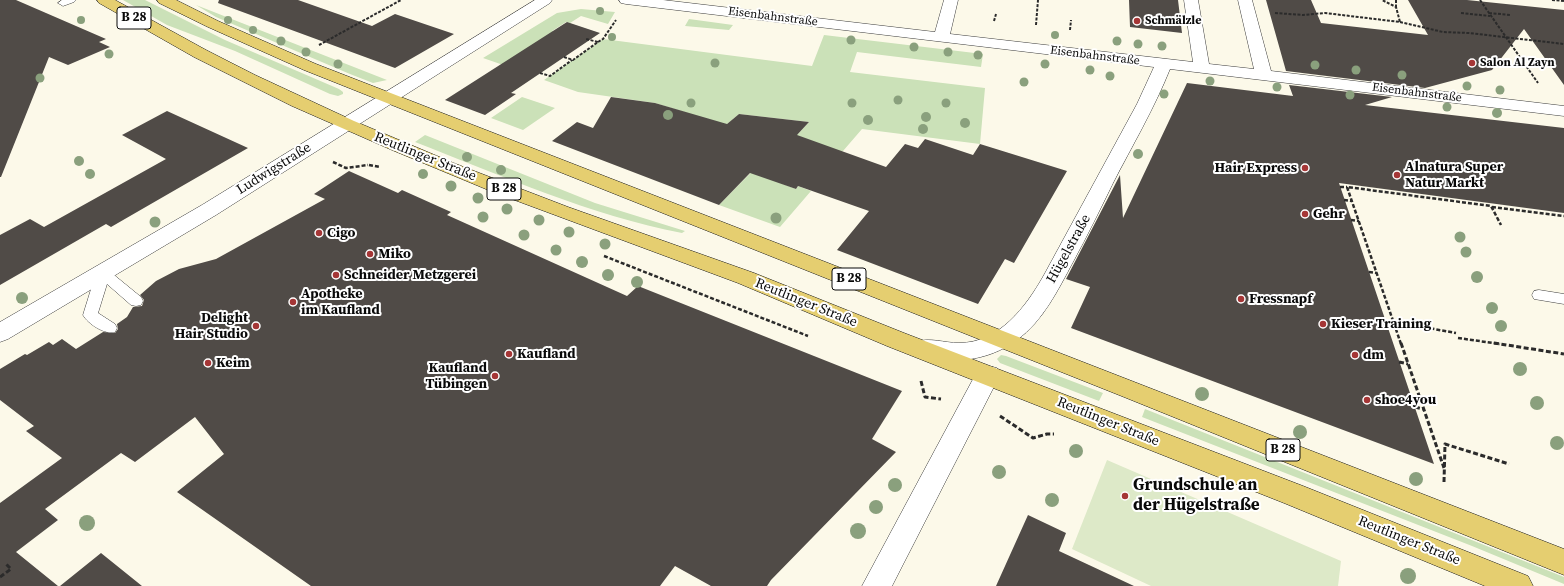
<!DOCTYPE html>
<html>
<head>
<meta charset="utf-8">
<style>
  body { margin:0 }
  canvas { display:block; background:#fcf9e9 }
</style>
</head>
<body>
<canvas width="1564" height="586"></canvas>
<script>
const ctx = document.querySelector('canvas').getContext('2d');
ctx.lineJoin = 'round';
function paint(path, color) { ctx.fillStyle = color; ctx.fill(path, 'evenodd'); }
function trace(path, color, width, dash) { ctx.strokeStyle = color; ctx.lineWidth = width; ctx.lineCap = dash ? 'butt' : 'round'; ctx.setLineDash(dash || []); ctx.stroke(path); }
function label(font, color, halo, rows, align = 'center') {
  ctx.font = font + ' "Source Serif 4",serif'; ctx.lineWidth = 4; ctx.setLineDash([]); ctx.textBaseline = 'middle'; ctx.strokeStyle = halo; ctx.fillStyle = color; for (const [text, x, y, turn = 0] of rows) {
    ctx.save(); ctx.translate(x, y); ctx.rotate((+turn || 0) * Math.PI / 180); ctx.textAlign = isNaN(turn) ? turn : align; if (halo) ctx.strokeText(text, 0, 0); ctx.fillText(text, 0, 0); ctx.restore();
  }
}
paint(new Path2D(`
  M123,0H145L225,40L339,89L343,92V94L338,96L330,94L235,51L167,25Z
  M196,5L387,80L373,83L350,74L216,17Z
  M581,9L615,12L608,24L581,16L570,23L566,22L552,31L558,33L535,76L483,58L557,13Z
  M689,19L733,25L729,30L685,26Z
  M824,35L983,54L981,67L857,52L850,72L985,88L980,144L862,129L843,151L783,184L796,189L798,186L811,191L780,227L719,205L790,133L798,134L809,122L739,114L726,125L655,103L578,92L544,80L603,39L812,66Z
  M522,97L555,108L523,130L491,118Z
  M425,135L595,203L685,231L682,233C592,216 500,175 415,142Z
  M1001,355L1006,356L1103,393L1099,401L1000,363L997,359Z
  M1145,409L1564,577V584L1472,546L1142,417Z`), '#cbe1b8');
paint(new Path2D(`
  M1107,460L1341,561L1338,586H1151L1072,549Z`), '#dde9c8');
paint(new Path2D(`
  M0,0H16L106,39L99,42L110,47L68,65L49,57L1,177H0Z
  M219,0H298L372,26L395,14L454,34L395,68L218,3Z
  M1129,0H1178L1182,33L1130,27Z
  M1266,0H1311L1321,23L1428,35L1408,0H1467L1564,10V85L1524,29L1492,70L1425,88L1286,71Z
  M567,22L600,33L511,93L516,94L485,115L445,100Z
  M1187,83L1293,96L1289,85L1392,97L1365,105L1564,128V213L1339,183L1434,464L1071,328L1090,287L1066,279L1120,175L1123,218Z
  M611,97L655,103L727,124L739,114L809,122L797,135L886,167L905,144L918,148L925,139L973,155L980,144L1067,171L1014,263L1005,259L978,304L837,250L869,211L798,186L796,189L750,173L719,205L552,141L577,122L593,128Z
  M167,111L248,148L111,227L106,224L0,285V235L30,219L44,227L166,159L122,135Z
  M349,171L398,193L402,190L451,212L447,215L627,296L638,286L902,391L872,439L896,452L771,580L767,586H711L675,566L660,586H311L177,492L224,454L195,417L135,462L121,453L45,509L58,520L16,552L58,586H0V503L62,458L26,431L34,426L0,400V369L25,354L27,355L49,342L53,345L62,339L76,349L103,332L115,333L118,329L117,324L127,317L133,307L142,306L144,300L140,295L156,281L179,269L216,259L325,199L314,194Z
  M1028,515L1066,533L1059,551L1134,586H996Z
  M101,553L142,586H60Z`), '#504b47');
const lane = new Path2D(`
  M62,0H76L74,2L63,6L58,3Z
  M103,268L108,270L141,297L143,301L141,305L136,306L131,305L107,284L98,313L115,324L117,328L115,332C105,335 88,324 83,315L96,273L98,270Z
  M1539,290L1564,294V304L1534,299L1532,295L1534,291Z`);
const street = new Path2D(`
  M535,0H552L550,3L216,215L8,339L0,342V322L202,205Z
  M619,0H663L935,32L944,0H958L950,34L1193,62L1184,0H1198L1209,64L1254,69L1238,0H1252L1271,71L1564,106V116L1170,69C1154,109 1132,146 1113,183C1100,210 1087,236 1073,262C1058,290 1043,321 1017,340C987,362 950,365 916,354L912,348L916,342C930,337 944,343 959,343C999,343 1026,307 1044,275L1137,104L1154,67L626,4L621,3Z
  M988,366L997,368L1000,375L892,586H862L979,368Z`);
const primary = new Path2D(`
  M97,0H115L206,50L255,75L354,121L456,164L568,207L754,273L904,333L1303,486L1528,576L1533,586H1485L1284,503L887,346L738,283L493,192L392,150L292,106L194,57L99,3Z
  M157,0H176L218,21L316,64L1564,549V575L1124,397L304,70L208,27L159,3Z`);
trace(lane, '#3c3c3c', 1);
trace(street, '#3c3c3c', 1);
trace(primary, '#1a1a1a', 1);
trace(new Path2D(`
  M1396,0V7
  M1480,0L1538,83
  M1552,0L1564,1
  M1275,13L1303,15L1325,13L1400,22L1396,7L1382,0
  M1461,13L1490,16
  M1489,13L1511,15
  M994,21L996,14
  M1400,22L1443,32L1469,33L1564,44
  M1036,25L1038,0
  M1070,30L1071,20
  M598,42L603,39L616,20
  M319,45L401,0
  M564,57L573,60L598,42L586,39
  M540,73L550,76L572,60`), '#2b2b2b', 2, [3, 1.5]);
trace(new Path2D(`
  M333,162L346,168L368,165
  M369,165L380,167
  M1340,187H1347
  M1344,200L1352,201
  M1492,207L1564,216
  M1351,220L1359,221
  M604,256L808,336
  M1369,272L1377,273
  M1395,322L1456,333
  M1458,338L1500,344
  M1401,344L1347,187L1491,206L1501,225`), '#2b2b2b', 2.5, [4, 2]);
trace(new Path2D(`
  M1401,343L1444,468
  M1494,343L1564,354
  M1399,362L1408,364
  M921,381L925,397L941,399
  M1415,407L1423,409
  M1000,416L1033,438L1047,434H1054
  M1444,482L1445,444L1509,464
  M0,577L11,569L6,564`), '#2b2b2b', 3, [5, 2.5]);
paint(lane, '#fff');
paint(street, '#fff');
paint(primary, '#e5ce70');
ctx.fillStyle = '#8aa07d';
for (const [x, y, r] of [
  [600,11,4],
  [81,20,4],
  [228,20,4],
  [253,30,4],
  [1055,35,4],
  [612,37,4],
  [851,40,4.5],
  [281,41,4.5],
  [1117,41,4.5],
  [1138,44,4.5],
  [1162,46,4.5],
  [914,47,4.5],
  [306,52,4.5],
  [948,52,4.5],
  [109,54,4.5],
  [978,55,4.5],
  [715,63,4.5],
  [338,64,4.5],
  [1045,64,4.5],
  [1315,65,4.5],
  [1090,70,4.5],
  [1356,70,4.5],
  [1402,75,4.5],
  [1110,76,4.5],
  [40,78,4.5],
  [1210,81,4.5],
  [1024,82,4.5],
  [1467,86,4.5],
  [1277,87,4.5],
  [1500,90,4.5],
  [1164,94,4.5],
  [1350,95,4.5],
  [898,100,4.5],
  [691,103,4.5],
  [852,103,4.5],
  [946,103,4.5],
  [1447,107,4.5],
  [1497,113,5],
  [668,115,5],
  [926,117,5],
  [868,120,5],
  [965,123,5],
  [923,129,5],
  [1138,154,5],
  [467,157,5],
  [79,161,5],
  [501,170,5],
  [90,174,5],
  [423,174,5],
  [451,186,5.5],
  [478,198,5.5],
  [507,209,5.5],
  [483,217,5.5],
  [776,218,5.5],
  [539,220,5.5],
  [155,222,5.5],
  [569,232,5.5],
  [524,235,5.5],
  [1460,237,5.5],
  [605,244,5.5],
  [556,250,5.5],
  [1466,252,5.5],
  [582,262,6],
  [608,275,6],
  [1477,277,6],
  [637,282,6],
  [22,298,6],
  [1492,308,6],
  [1501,326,6],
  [1520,369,7],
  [1202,394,7],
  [1537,403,7],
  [1300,432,7],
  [1557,443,7],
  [1076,451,7],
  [999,472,7],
  [1416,479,7],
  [895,485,7],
  [1052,500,7],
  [876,507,7],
  [87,523,8],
  [858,531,8],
  [1408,576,8]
]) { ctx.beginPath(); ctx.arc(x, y, r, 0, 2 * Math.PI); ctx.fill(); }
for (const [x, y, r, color] of [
  [1137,21,4,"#a53636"],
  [1472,63,4,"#a53636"],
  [1305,168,4,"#a53636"],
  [1397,175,4,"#a53636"],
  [1305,214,4,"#a53636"],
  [319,233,4,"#a53636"],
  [370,254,4,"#a53636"],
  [336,275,4,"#a53636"],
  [1241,299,4,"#a53636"],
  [293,302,4,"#a53636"],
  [1323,324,4,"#a53636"],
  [256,326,4,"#a53636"],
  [509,354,4,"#a53636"],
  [1355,355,4,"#a53636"],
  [208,363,4,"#a53636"],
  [495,376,4,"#a53636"],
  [1367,400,4,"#a53636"],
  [1125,496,4,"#a53636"]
]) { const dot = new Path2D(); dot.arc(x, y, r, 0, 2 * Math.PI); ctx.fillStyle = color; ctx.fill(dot); trace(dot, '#fff', 1.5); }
label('12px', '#090909', '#fff', [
  ["Eisenbahnstraße",773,17,7],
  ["Eisenbahnstraße",1095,56,7],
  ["Eisenbahnstraße",1417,93,7]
]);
label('bold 12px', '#090909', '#fff', [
  ["Schmälzle",1145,21],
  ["Salon Al Zayn",1480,63]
], 'left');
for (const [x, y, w] of [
  [134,18,34],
  [504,189,34],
  [849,279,34],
  [1283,450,34]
]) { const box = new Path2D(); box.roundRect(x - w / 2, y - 11, w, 22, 3); ctx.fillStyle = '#fff'; ctx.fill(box); trace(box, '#090909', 1); }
label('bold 13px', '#090909', null, [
  ["B 28",134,18],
  ["B 28",504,189],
  ["B 28",849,279],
  ["B 28",1283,450]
]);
label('14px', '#090909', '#fff', [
  ["Reutlinger Straße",425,157,22],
  ["Ludwigstraße",274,169,-32],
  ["Hügelstraße",1069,249,-61],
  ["Reutlinger Straße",806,303,22],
  ["Reutlinger Straße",1108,422,22],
  ["Reutlinger Straße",1409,541,22]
]);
label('bold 14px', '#090909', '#fff', [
  ["Alnatura Super",1405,167],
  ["Natur Markt",1405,183],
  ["Hair Express",1297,168,"right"],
  ["Gehr",1313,214],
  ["Cigo",327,233],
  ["Miko",378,254],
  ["Schneider Metzgerei",344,275],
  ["Apotheke",301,294],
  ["im Kaufland",301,310],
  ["Fressnapf",1249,299],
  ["Delight",248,318,"right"],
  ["Hair Studio",248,334,"right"],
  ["Kieser Training",1331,324],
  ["Kaufland",517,354],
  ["dm",1363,355],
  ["Keim",216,363],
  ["Kaufland",487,368,"right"],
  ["Tübingen",487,384,"right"],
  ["shoe4you",1375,400]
], 'left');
label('bold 17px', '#090909', '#fff', [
  ["Grundschule an",1133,486],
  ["der Hügelstraße",1133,506]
], 'left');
</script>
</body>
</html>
